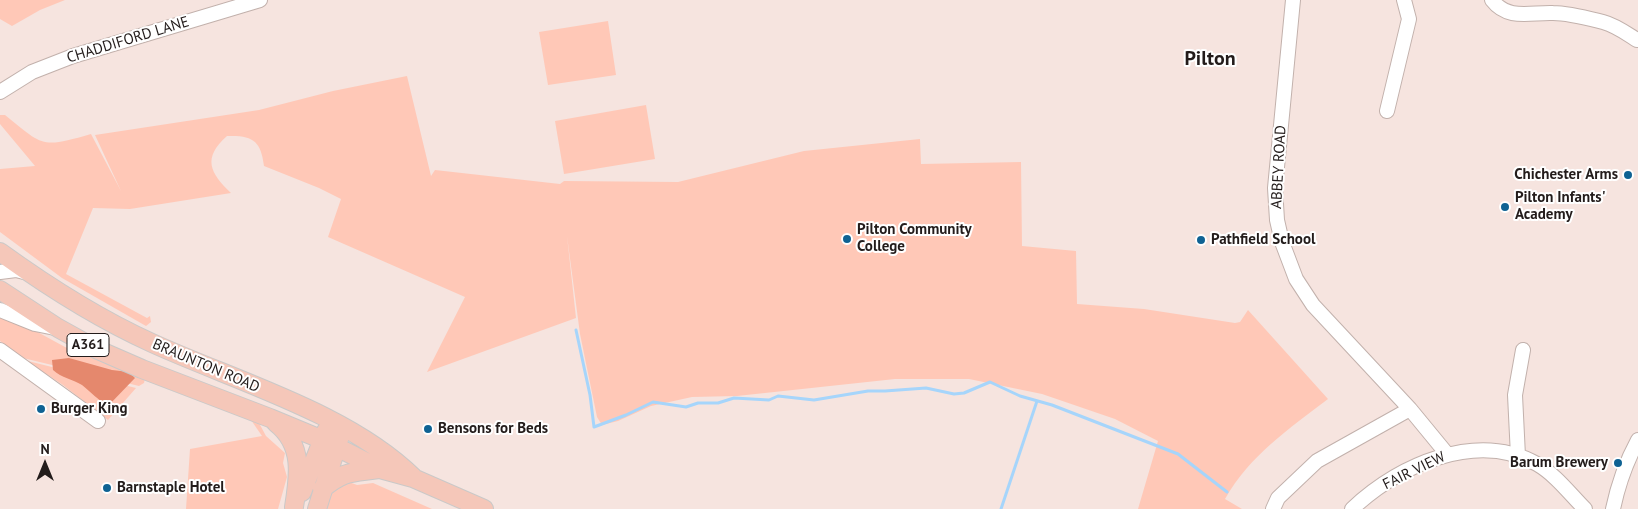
<!DOCTYPE html>
<html>
<head>
<meta charset="utf-8">
<style>
  body { margin:0 }
  #map { position:relative; width:1638px; height:509px; overflow:hidden; background:#f6e4df; font-family:"PT Sans",sans-serif }
  canvas { display:block }
  .north { position:absolute; left:20px; top:439px; width:50px; height:50px; -webkit-text-stroke:4px #fff; paint-order:stroke; rotate:0deg; font-size:14px; font-weight:700; line-height:20px; text-align:center; color:#231c1b }
  .north::after { content:''; display:block; margin:auto; width:18px; height:22px; background:#231c1b; clip-path:polygon(50% 0,100% 100%,50% 72%,0 100%) }
</style>
</head>
<body>
<div id="map">
<canvas width="1638" height="509"></canvas>
<div class="north">N</div>
</div>
<script>
const ctx = document.querySelector('canvas').getContext('2d');
ctx.lineJoin = 'round';
function paint(path, color) { ctx.fillStyle = color; ctx.fill(path, 'evenodd'); }
function trace(path, color, width, dash) { ctx.strokeStyle = color; ctx.lineWidth = width; ctx.lineCap = dash ? 'butt' : 'round'; ctx.setLineDash(dash || []); ctx.stroke(path); }
function label(font, color, halo, rows, align = 'center') {
  ctx.font = font + ' "PT Sans",sans-serif'; ctx.lineWidth = 4; ctx.setLineDash([]); ctx.textBaseline = 'middle'; ctx.strokeStyle = halo; ctx.fillStyle = color; for (const [text, x, y, turn = 0] of rows) {
    ctx.save(); ctx.translate(x, y); ctx.rotate((+turn || 0) * Math.PI / 180); ctx.textAlign = isNaN(turn) ? turn : align; if (halo) ctx.strokeText(text, 0, 0); ctx.fillText(text, 0, 0); ctx.restore();
  }
}
paint(new Path2D(`
  M0,0H65L40,10L12,26L0,19Z
  M608,21L616,75L548,85L539,32Z
  M407,76L431,176L435,170L560,184L564,181L678,182L804,151L920,139L921,164L1021,162L1022,246L1076,251L1077,304L1144,309L1235,323L1240,322L1248,310L1328,399C1289,429 1250,455 1225,499L1242,509H1138L1158,441L1115,419L1042,394L969,379H895L737,396L692,397L651,406L618,421L602,425L597,417L580,334L567,236L576,318L427,372L465,297L328,237L341,199L319,188L264,166C261,141 253,135 227,136C202,158 210,173 231,193L130,209L93,208L66,274L147,318L150,316L151,322L146,326L62,278L0,232V169L35,166L0,124V115H5C44,147 42,148 91,134L121,191L95,135L259,110L333,91Z
  M646,105L655,159L564,174L555,121Z
  M0,314L10,317L65,347L145,378L144,383L139,386L23,358L0,341Z
  M28,362V361L136,388L108,420L63,385Z
  M251,420L259,423L266,436L285,453L283,463L287,477L278,509H186L190,449L262,436Z
  M349,482L357,485L373,483L432,509H321L330,491Z`), '#ffc8b7');
paint(new Path2D(`
  M69,358L112,370L129,372L135,378L108,406C98,400 91,392 82,385C72,379 62,378 53,370L52,360Z`), '#e5886d');
trace(new Path2D(`
  M576,330L590,395L594,427L626,415L653,402L686,407L698,403H718L734,398L769,400L778,396L814,400L868,391H885L926,388L954,394L964,393L990,382L1020,396L1052,405L1178,454L1227,492
  M1001,509L1037,401`), '#a6d5fb', 3);
const minor = new Path2D(`
  M1293,0L1275,188L1277,220L1282,242L1296,279L1313,305L1410,409L1447,454
  M1492,0C1508,21 1531,12 1553,13C1569,13 1587,18 1603,22C1615,25 1626,33 1637,40
  M0,92L32,72L73,56L260,0
  M1387,111L1409,19L1404,0
  M0,272L16,270L28,273
  M0,310L35,324L55,328
  M0,350L98,421
  M1518,456L1515,395L1523,350
  M1273,509L1278,498L1317,461L1410,409
  M1352,509C1399,465 1476,430 1537,464C1556,475 1570,494 1585,509
  M1613,509C1618,485 1626,462 1638,440`);
const major = new Path2D(`
  M0,252C47,286 99,319 152,343C235,381 348,413 413,477
  M0,290L58,328L96,349L142,369L270,418L323,440L380,469L413,478L484,509
  M276,423C304,445 299,476 294,507
  M322,489C345,470 352,473 379,469
  M302,492L326,431
  M317,509L340,436`);
trace(minor, '#c2b1ac', 16);
trace(major, '#cac9c8', 20);
trace(minor, '#fff', 14);
trace(major, '#f5c7b9', 18);
for (const [x, y, r, color] of [
  [1628,175,5,"#0f6293"],
  [1505,207,5,"#0f6293"],
  [847,239,5,"#0f6293"],
  [1201,240,5,"#0f6293"],
  [41,409,5,"#0f6293"],
  [428,429,5,"#0f6293"],
  [1618,463,5,"#0f6293"],
  [107,488,5,"#0f6293"]
]) { const dot = new Path2D(); dot.arc(x, y, r, 0, 2 * Math.PI); ctx.fillStyle = color; ctx.fill(dot); trace(dot, '#fff', 2); }
for (const [x, y, w] of [
  [88,345,42]
]) { const box = new Path2D(); box.roundRect(x - w / 2, y - 11.5, w, 23, 4); ctx.fillStyle = '#fff'; ctx.fill(box); trace(box, '#231c1b', 1); }
label('bold 14px', '#231c1b', null, [
  ["A361",88,345]
]);
label('15px', '#231c1b', '#fff', [
  ["CHADDIFORD LANE",128,40,-17],
  ["ABBEY ROAD",1279,167,-87],
  ["BRAUNTON ROAD",206,366,23],
  ["FAIR VIEW",1414,471,-26]
]);
label('bold 15px', '#231c1b', '#fff', [
  ["Chichester Arms",1618,175,"right"],
  ["Pilton Infants'",1515,198],
  ["Academy",1515,215],
  ["Pilton Community",857,230],
  ["College",857,247],
  ["Pathfield School",1211,240],
  ["Burger King",51,409],
  ["Bensons for Beds",438,429],
  ["Barum Brewery",1608,463,"right"],
  ["Barnstaple Hotel",117,488]
], 'left');
label('bold 20px', '#231c1b', '#fff', [
  ["Pilton",1210,59]
]);
</script>
</body>
</html>
